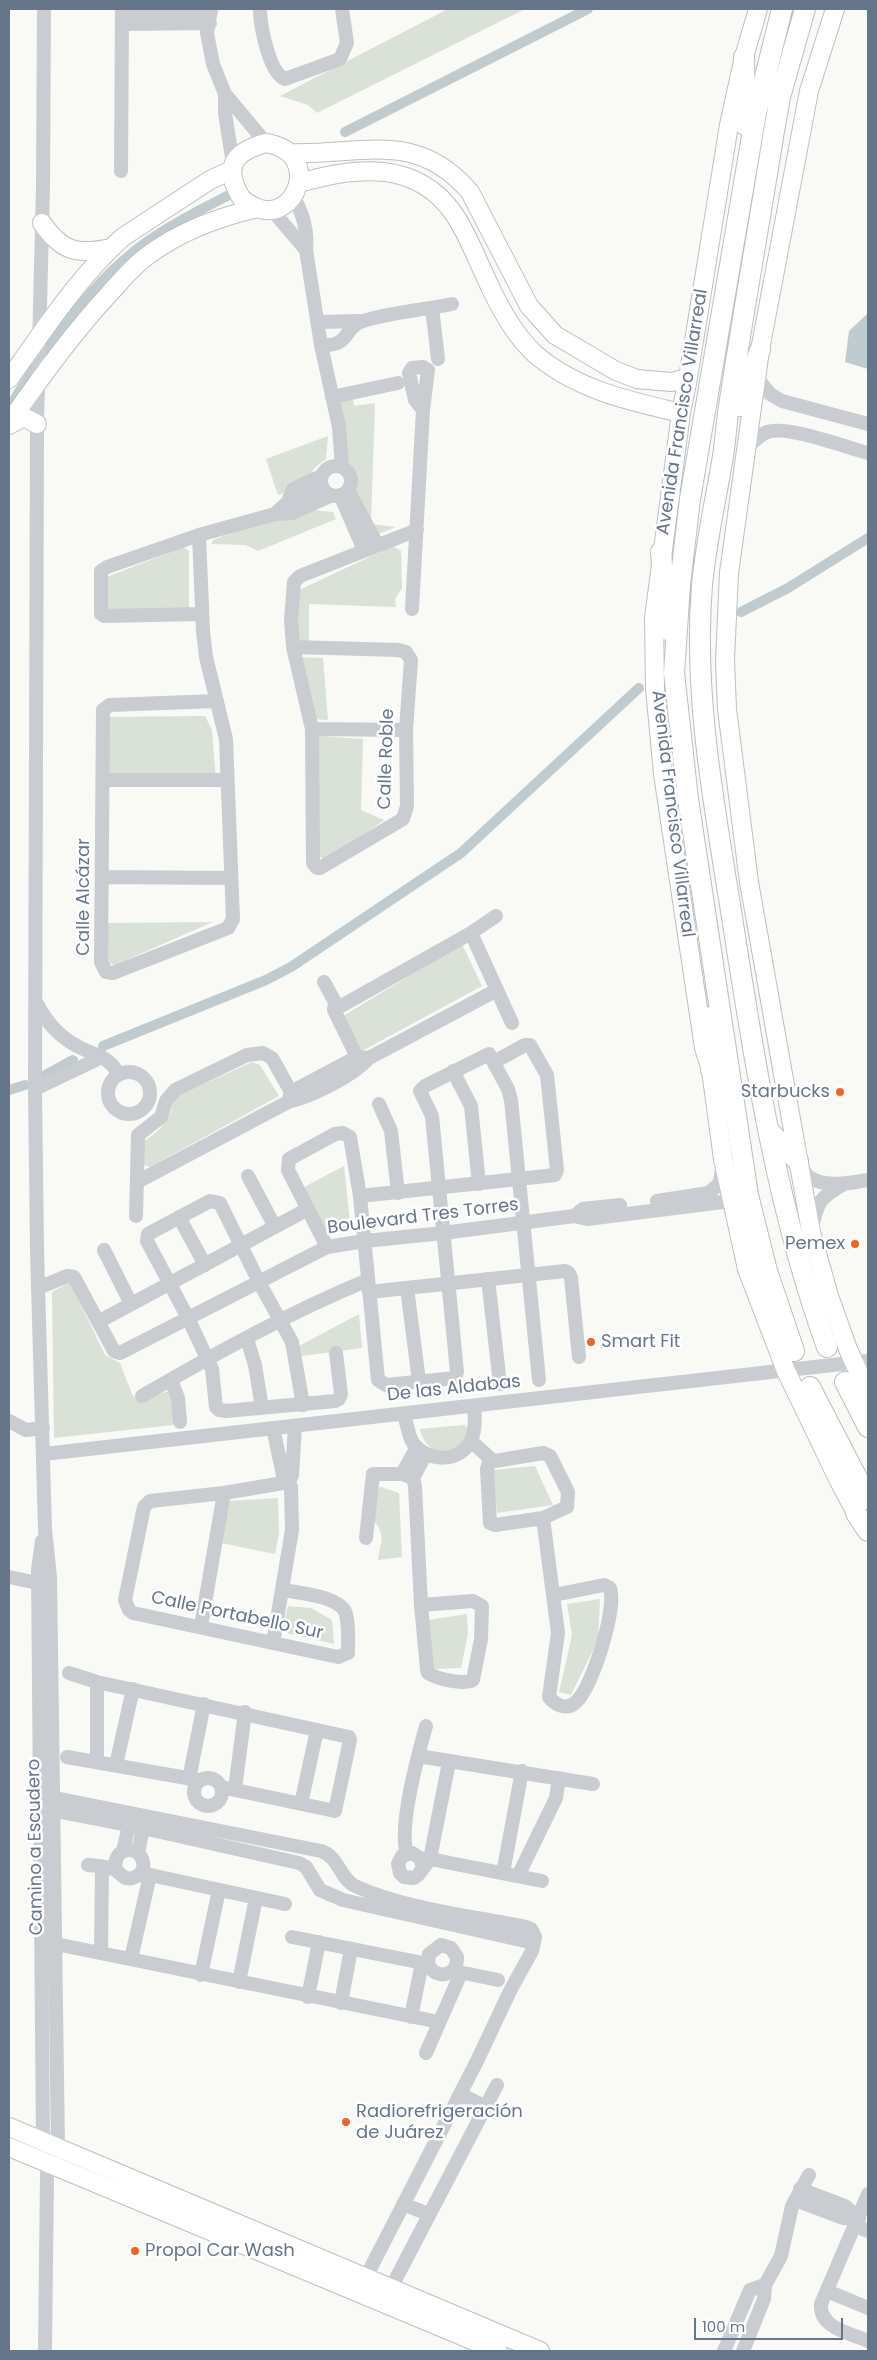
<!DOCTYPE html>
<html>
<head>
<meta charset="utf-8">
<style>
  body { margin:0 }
  #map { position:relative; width:877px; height:2360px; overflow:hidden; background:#f9f9f6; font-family:Poppins,sans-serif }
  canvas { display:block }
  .frame { position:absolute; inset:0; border:10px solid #66768a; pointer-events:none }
  .scale { position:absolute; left:694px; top:2318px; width:149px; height:22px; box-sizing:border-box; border:2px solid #66768a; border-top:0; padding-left:6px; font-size:15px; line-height:18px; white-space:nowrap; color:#66768a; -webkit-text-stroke:4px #fff; paint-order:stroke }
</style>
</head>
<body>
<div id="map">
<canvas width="877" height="2360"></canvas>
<div class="frame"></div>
<div class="scale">100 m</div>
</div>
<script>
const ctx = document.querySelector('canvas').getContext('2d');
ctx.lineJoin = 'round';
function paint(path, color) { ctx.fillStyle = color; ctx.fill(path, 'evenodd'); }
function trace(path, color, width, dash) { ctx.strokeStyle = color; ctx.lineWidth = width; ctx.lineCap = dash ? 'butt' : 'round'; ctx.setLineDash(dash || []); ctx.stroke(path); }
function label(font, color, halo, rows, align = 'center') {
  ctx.font = font + ' Poppins,sans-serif'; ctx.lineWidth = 5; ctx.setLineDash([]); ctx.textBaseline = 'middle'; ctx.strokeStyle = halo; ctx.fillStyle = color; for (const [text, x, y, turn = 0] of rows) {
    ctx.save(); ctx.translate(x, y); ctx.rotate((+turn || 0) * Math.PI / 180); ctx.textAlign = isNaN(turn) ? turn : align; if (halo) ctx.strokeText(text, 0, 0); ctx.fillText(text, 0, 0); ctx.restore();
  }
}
paint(new Path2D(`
  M448,9H525L317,113L308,105L280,96Z
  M353,399L354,406L375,403L371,524L396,527L373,536L351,490L352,475L346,467L338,406L342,401Z
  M328,436L326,459C314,467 310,472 307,485L278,495L266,459Z
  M306,506L313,510L333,512L336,519L258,551L245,545L211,544L213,540Z
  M393,546L401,551L402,588L395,599L396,607L309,604V641L297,640L299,590Z
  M183,547L189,551V608L107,612V577Z
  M297,657L323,658L328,720L313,719Z
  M205,716L212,730L216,780L106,778L105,717Z
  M318,736L363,739L361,810L384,820L328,861L318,856Z
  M213,922L115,965L106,962L107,923Z
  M462,944L482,986L362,1051L343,1016Z
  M252,1062L260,1065L279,1096L150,1167L141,1164L143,1142C159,1132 173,1118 173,1098Z
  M344,1166L351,1231L327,1234L304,1187Z
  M70,1282L105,1355L120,1363L132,1394L138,1401L169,1391L173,1399V1425L54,1438L52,1292Z
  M359,1314L362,1348L302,1356L299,1346Z
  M464,1425L468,1428C471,1454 428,1465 420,1429Z
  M535,1466L553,1505L497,1513L493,1470Z
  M381,1487L399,1493L402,1557L378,1560C380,1542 387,1537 374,1521L377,1488Z
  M278,1498L279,1533L275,1554L221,1543L230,1501Z
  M600,1599L598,1640L571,1695L559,1692L572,1635L567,1604Z
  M288,1606L311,1608L332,1620L334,1644L282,1632Z
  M467,1614L468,1633L461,1668L434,1669L428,1620Z`), '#dae1d7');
paint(new Path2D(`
  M868,313V369L845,362L849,331Z`), '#c0cbd0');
trace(new Path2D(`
  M345,132L588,9
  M9,408C46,348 92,279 151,239C175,222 202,209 227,196
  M741,612L788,588L868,538
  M103,1046L266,980L291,967L461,853L639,688
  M42,1077L73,1060
  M9,1090L25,1085`), '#c0cbd0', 10);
const major = new Path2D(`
  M758,9L744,57L729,125L688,378L681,413L654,618L655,688L663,774L704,1048L711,1070L723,1159L747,1269L786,1371L839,1481L863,1526
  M835,9L809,91L760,350L729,573L725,660L727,709L749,882L811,1232L829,1296L848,1349L868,1393
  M266,143C324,152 296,226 255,207C247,203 241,200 238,192C223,163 239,150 266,143Z
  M289,153C360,156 415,128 470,192L529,306L555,335L616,371L637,379L671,382L688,378
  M299,183C354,167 416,159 454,214C467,233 476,257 486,278C498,305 513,334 535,354C577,390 629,401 681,413
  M42,223C62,252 77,255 111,248
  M9,379C44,330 78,277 123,237L210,180L232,170
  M9,423C40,378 72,334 109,294C121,281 132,267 147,256C179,232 218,217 258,208
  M9,425L24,417L37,424
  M9,2127L540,2351
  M9,2147L498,2351`);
const highway = new Path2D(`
  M782,9L756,113L690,499L680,585L674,673L688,799L748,1195L767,1271L794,1351
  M805,9L780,97L774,131C759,225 742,319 728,413C726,429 725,446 722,462C715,503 706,543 702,585C693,694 714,804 731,911C754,1059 776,1206 827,1347
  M744,57L745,125
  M740,406L760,350
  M661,552L667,630
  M710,1017L711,1070
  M768,1130L798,1161
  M845,1382L868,1427
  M810,1387L868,1499
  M856,1513L868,1531`);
trace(major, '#bcbfc4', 20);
trace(highway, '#bbbec2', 22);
trace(new Path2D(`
  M44,9L43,187L37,424L35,1089L37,1249L45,1529L50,1577L58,2148L47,2174L45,2351
  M211,9L207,33L213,64L225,94L266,143
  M260,9C260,25 269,73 285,79L340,59L347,43L342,9
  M122,11L165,10L211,12
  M122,24L210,23
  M225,94V113L233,164
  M121,171L122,9
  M293,196C303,214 308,230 306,250L321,345L339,427L342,467
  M271,209L306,250
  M432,308L438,359
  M318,322L361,321
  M321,345C351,347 343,327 363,321C391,312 423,310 452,304
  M757,378L770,394L782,401L868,424
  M332,397L398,383
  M746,449C753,442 758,436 767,432C788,425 845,447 868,453
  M321 481a15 15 0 1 1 30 0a15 15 0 1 1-30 0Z
  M348,490L377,544
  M340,495L364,550
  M288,502L293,489L321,476
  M275,514L288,502L322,488
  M199,535L203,631L206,657L226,739L233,919L228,928L113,973L106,972L101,962L103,710L110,705L217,701
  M412,609L423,410L428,370L423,367L412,368L409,373L415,400L423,410
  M201,614L104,616L101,614V571L107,567L199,535L275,514L292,513L332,495
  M293,647L398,650L406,652L411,660L406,730L407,806L403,819L320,868H317L313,863L312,729L293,647L291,620L294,582L300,576L417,530
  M312,729L406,730
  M103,780H227
  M102,877L231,878
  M471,933L512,1023
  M324,982L335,1002L334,1010L357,1057
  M37,1004C47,1022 58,1036 77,1046C93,1055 110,1056 118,1074
  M334,1010L471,933L496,916
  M453,1071L471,1106L479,1184
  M108 1093a21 21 0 1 1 42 0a21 21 0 1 1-42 0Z
  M35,1089L102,1057
  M289,1099L291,1092L357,1057L369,1058
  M379,1104L391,1131L398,1193
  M800,1163C802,1167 805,1174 809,1177C825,1188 851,1183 868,1180
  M248,1176L275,1227
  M137,1182L288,1102C311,1097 353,1076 369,1058L497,990
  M360,1196L555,1175L557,1170L547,1075L530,1045H525L494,1062
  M657,1201L709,1193L720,1183L722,1166
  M136,1216L138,1135L161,1117L166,1101L175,1090L247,1055L263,1053L272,1058L291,1092
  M574,1216L583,1209L620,1205
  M179,1217L205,1265
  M812,1229C817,1202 820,1197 844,1184
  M327,1247L288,1170L289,1159L335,1134L343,1133L350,1137L360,1196L378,1380L386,1385L455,1378L457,1372L432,1116L420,1091L425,1086L489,1054L508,1089L511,1100L539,1380
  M104,1250L131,1304
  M488,1279L500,1384
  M38,1288L67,1276L74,1277L114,1351L120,1353L327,1247L365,1241L443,1233L574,1216L587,1219L731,1201
  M407,1288L419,1381
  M369,1292L565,1271L569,1273L571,1278L579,1357
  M98,1322L308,1209
  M247,1339L255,1365L262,1408
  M171,1380L178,1398L180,1422
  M142,1396C215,1354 290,1312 368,1280
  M303,1405L292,1342L259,1282L220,1203L210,1201L148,1234L147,1241L188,1318L212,1369L216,1407L219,1410L226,1411L335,1401L339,1399L341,1394L336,1353
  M404,1414C407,1424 408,1435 413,1443C427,1462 460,1464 471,1440C476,1431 475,1416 474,1406
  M9,1421L26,1430L43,1428
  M273,1428L283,1475L291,1487L292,1530L273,1643
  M471,1441L493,1461
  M543,1453L550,1456L568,1492L567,1507L543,1518L495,1525L490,1523L487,1469L489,1462Z
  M44,1454L868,1361
  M402,1474L417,1447
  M289,1482L292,1475L295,1426
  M543,1518L558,1633L549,1697C555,1705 567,1711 576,1702C592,1688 617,1609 610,1588L604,1585L554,1595
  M366,1538L373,1474H402L413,1478
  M42,1541L38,1570L43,2142L45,2149
  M9,1577L47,1585
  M283,1590C299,1593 341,1596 346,1614C349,1626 348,1641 348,1653L338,1657L133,1613L129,1610L125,1600L144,1507L150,1501L224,1493L289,1482
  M421,1605L473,1601L482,1606L481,1639L473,1680C463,1685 437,1679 428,1673L427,1669L421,1605L415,1486L413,1478L426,1454
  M201,1626L224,1493
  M69,1673L97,1682L349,1737L350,1740L335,1811L221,1787
  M97,1682V1762
  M418,1756L593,1784
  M67,1757L198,1780
  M116,1765L133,1689
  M194 1792a14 14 0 1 1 28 0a14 14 0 1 1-28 0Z
  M189,1779L204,1704
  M235,1789L245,1712
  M301,1804L317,1730
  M40,1808L143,1828L299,1863L306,1867L320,1890L343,1900L525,1941H531L535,1937L531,1929L526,1927C473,1916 405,1909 355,1886C340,1879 339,1857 321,1851L40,1795
  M123,1851L129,1825
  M138,1853L143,1828
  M407,1853C398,1828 418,1755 426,1726
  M430,1859L542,1881
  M88,1865C96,1866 108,1866 115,1870C122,1874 125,1882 135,1877C150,1871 143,1849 128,1850C117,1851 114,1861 116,1870
  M423,1867L420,1858L412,1853L402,1856L398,1864L400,1873L404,1877L414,1878L418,1875L430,1859L449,1762
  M141,1873L285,1904
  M503,1873L522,1771
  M518,1876L556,1798L559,1778
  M292,1937L428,1964C436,1981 458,1976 457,1957L451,1948L441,1945L429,1954L428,1964
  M56,1944L439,2022
  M101,1953L102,1867
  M131,1959L150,1875
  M454,1971L498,1980
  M201,1975L219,1890
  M239,1982L256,1898
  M308,1997L319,1942
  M341,2003L351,1949
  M411,2017L422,1963
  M426,2053L461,1973
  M460,2094L484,2106
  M800,2189L845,2206L859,2218
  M868,2194L821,2304C819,2328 850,2333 868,2341
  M795,2200L843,2218H859
  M403,2204L428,2214
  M856,2226L868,2231
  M365,2279L477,2061L510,1991L532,1951L535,1937
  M390,2290L497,2085
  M827,2291L868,2308
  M724,2351L750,2290L765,2285
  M743,2351L764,2299L765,2285L781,2256L792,2206L809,2175`), '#c9ccd0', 14);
trace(major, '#fff', 18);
trace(highway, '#fff', 20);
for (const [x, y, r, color] of [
  [840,1092,5,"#ef6621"],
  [855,1244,5,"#ef6621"],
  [591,1342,5,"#ef6621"],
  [346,2122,5,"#ef6621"],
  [135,2251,5,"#ef6621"]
]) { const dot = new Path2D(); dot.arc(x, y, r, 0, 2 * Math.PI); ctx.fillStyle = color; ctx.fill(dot); trace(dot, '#fff', 2); }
label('18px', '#66768a', '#fff', [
  ["Avenida Francisco Villarreal",683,412,-81],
  ["Calle Roble",387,759,-88],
  ["Avenida Francisco Villarreal",672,814,83],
  ["Calle Alcázar",84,897,-90],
  ["Boulevard Tres Torres",423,1217,-7],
  ["De las Aldabas",454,1389,-6],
  ["Calle Portabello Sur",237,1616,12],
  ["Camino a Escudero",36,1847,-91]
]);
label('18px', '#66768a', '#fff', [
  ["Starbucks",830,1092,"right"],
  ["Pemex",845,1244,"right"],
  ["Smart Fit",601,1342],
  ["Radiorefrigeración",356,2112],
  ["de Juárez",356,2133],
  ["Propol Car Wash",145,2251]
], 'left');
</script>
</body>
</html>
